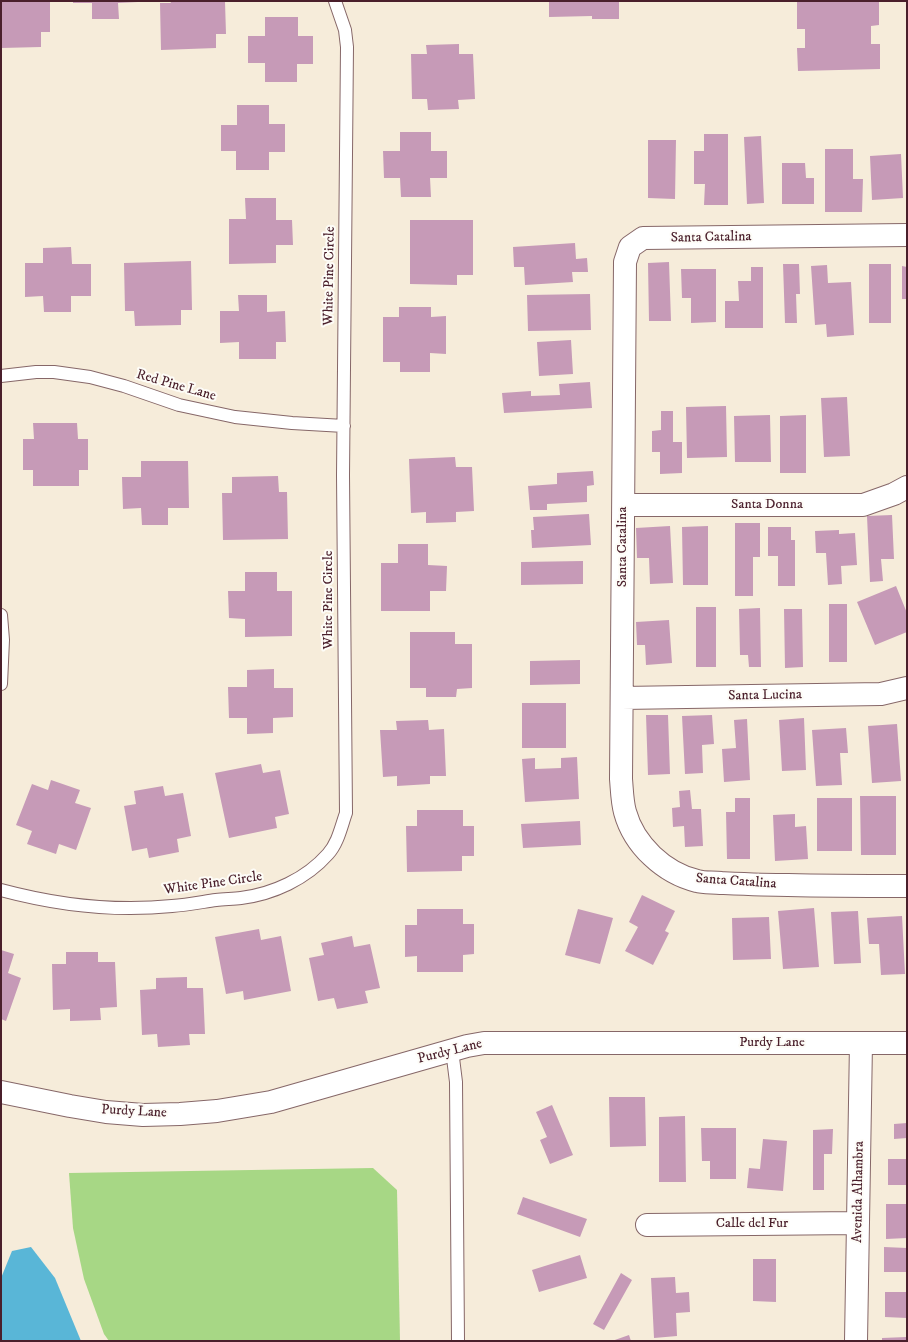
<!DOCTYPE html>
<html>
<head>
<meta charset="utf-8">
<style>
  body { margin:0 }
  #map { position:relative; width:908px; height:1342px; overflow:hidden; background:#f6ecda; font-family:"IM FELL DW Pica",serif }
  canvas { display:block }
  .frame { position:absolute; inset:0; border:2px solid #4a1f2b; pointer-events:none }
</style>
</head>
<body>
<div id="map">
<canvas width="908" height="1342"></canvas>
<div class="frame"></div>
</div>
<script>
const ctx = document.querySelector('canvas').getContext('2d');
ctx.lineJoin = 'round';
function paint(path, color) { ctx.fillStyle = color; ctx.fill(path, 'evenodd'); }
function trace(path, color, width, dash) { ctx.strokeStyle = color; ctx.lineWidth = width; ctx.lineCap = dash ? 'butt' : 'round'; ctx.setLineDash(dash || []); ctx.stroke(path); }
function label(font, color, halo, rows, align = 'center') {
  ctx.font = font + ' "IM FELL DW Pica",serif'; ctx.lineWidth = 4; ctx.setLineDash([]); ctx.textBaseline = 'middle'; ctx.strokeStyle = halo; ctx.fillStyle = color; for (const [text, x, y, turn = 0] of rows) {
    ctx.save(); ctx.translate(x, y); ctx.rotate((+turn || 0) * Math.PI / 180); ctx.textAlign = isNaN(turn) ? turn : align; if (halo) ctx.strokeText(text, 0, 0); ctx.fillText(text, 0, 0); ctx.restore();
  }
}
paint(new Path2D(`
  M373,1168L397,1190L400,1341H109L104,1334L84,1279L73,1228L69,1173Z`), '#a7d785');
paint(new Path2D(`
  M31,1247L55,1278L81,1341H1V1278L12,1251Z`), '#59b6d7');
paint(new Path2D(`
  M1,1H50V32H41V47L1,48Z
  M73,1H138V2L118,3L119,19H92V3H73Z
  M170,1L225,2L226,34H216V48L161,50L160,3H171Z
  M549,1H619V19H592V16L549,17Z
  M797,1H879V25L871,26V44H880V69L798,71L797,48H805V29H797Z
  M265,17H298V36H313V64H297V82H265V63H248V36H265Z
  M459,44V54H473L475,99L458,100L459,109L428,110L427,99H412L411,54H427L426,45Z
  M237,105H269V124H285V152H269V170H236V151H221V125H237Z
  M400,132H431V151H447V178H430L431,197H401L400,178H384L383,151H400Z
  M704,134H728V205H704L705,184H694V151H704Z
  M761,136L764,203L747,204L744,137Z
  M648,140H676L675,199L648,198Z
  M825,149H853V179H863L862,212H825Z
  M901,154L903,198L872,200L870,156Z
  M782,163H805L806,178H814V204H782Z
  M245,198H276V220H292L293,245H276V263L229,264V219H246Z
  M410,220H473V275H457V285L410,284Z
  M575,243L576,259L587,258L588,272H572L573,282L525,285L524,267H514L513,247Z
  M71,247L72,264H91V296H71V312H44L43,296L25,297V263H43V248Z
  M191,261L192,310H181V325L135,326L134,311H125L124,263Z
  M669,262L671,321H649L648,263Z
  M783,264H799L800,294H796L797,323H785Z
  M869,264H891V323H869Z
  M827,265L828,283L851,282L854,335L827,337L826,324L815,325L811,266Z
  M902,266L907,267V299H902Z
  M751,267H763V328H725V301H739L738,281H751Z
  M681,269H716V322L691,323V298H682Z
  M590,294L591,330L528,331L527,295Z
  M238,295H267V312L285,311L286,342H276V359H239V342L220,343V311H239Z
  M399,307H431V317L446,316V354L430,353V372H400V362H383V317H399Z
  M571,340L573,374L539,376L537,342Z
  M590,382L592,408L504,413L502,393L531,391V396L560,395L559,384Z
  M847,397L850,456L824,457L821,398Z
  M726,406L727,457L687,458L686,407Z
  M661,411H673V442H682V473L660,474V452H652V431L661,430Z
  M770,415L771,462H735L734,416Z
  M806,415V473H780V416Z
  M33,423H77L78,439H88V470H79V486H33V470H23V439H34Z
  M455,457L456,467H472L474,511L456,512V522L426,523V512L411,513L409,459Z
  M141,461H188L189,508H168V525H142L141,508L123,509L122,477H141Z
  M593,471L594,485L587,486V502L547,504V510H530L528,486L557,484V473Z
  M278,476L279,492H287L288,539L223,540L222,493H232V477Z
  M589,514L591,545L532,548L531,530H534L533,517Z
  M892,515L894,559H881L883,581L870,582L867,516Z
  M735,523H760V557H753V596H735Z
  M670,526L673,583L650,584L649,558H637L636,528Z
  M708,526V585H683L682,527Z
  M768,527H791V540H795V586H778V556H768Z
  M839,530V534L855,533L857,565L841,566L842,584L828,585L826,553H816L815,531Z
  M398,544H428V565L447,566L446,591H430V611H381V563H398Z
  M583,561V584L521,585V562Z
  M245,572H277V591H292V636L245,637V619L229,618L228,591H245Z
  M896,586L907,613V632L875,645L857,602Z
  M829,604H847V662H829Z
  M696,607H716V667H696Z
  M760,608L761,667H749L748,655H740L739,609Z
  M784,609H802L803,667L785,668Z
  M669,620L672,663L646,665L645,645H637L636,622Z
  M410,632H455V644H472V688L457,689L456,697H426V688H410Z
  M580,660V684L530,685V661Z
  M274,669V688H293V717L273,718V733L247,734V718H229L228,687H247V670Z
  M522,703H566V748H522Z
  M646,715H668L670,774L648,775Z
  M712,715L714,744L702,745L703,773L685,774L682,716Z
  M804,718L806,770L782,771L779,720Z
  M747,719L750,780L724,782L722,749L736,748L734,720Z
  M428,720L429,730L444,729L446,776H430V784L397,786V776L383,777L380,730H397L396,721Z
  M897,724L901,781L872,783L868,726Z
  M846,728L848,753H840L842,785L816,786L812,730Z
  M577,757L579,799L525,802L522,759L535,758V769L561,768V758Z
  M261,764L263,773L280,770L289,814L275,817L277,828L229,838L215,773Z
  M51,780L80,790L75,803L91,808L76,850L59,844L56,854L27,844L32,831L16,825L32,784L48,790Z
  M163,786L165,796L183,793L191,836L177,839L179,852L149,858L147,848L132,851L124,806L136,804L134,791Z
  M690,790L692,809H701L703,846L685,847L684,826L673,827L672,808L680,807L679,791Z
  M860,796H896V855H861Z
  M735,798H750V859H727L726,812H735Z
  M817,798H852V851H817Z
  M417,810H463V826H474V856H462V871L407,872L406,826H417Z
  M795,814V827L806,826L808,859L775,861L773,815Z
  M580,821L581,845L523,848L521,824Z
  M642,895L675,911L665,931L669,933L653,965L625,951L638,927L629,922Z
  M814,908L819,967L783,969L778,911Z
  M417,909H463V924H474V954L463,955V972H417V956L405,957V925H417Z
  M578,909L613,918L600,964L565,955Z
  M858,911L861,963L834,964L831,912Z
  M902,916L905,974L881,975L879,944H869L867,918Z
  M769,917L771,959L733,960L732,918Z
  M259,929L261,940L281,936L291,991L244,1000L243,991L226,994L215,937Z
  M352,936L354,947L370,944L380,988L365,991L368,1003L337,1009L334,998L318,1001L309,958L324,955L321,943Z
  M1,950L14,954L8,973L21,978L6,1021L1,1019Z
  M66,952H98V962H115L117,1007L100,1008L101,1020L70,1021V1009L53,1010L52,964H66Z
  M187,977V988H203L205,1034H189L190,1045L158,1047L157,1034L142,1035L140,990L156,989V978Z
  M609,1097H645L646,1146L610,1147Z
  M552,1105L573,1155L550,1164L540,1140L547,1137L536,1112Z
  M685,1116L686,1182H659V1117Z
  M907,1123V1138L894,1139V1124Z
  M701,1128H736V1179H710V1161H702Z
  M833,1129L832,1154H824V1190H813V1130Z
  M763,1139L787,1141L783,1191L747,1188L749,1168L760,1169Z
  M888,1159H907V1185H888Z
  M523,1197L587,1219L580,1237L517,1214Z
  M886,1204H907V1238L886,1239Z
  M884,1247L907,1248V1272H884Z
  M580,1255L587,1278L539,1292L532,1270Z
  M753,1259H776V1302L753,1301Z
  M621,1273L632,1280L604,1330L593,1324Z
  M675,1277L676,1293L689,1292L690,1312L676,1313L677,1336L654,1338L651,1278Z
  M885,1292H907V1318L885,1317Z
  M629,1335L631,1341H612Z
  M907,1337V1341H882V1338Z`), '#c69ab7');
const service = new Path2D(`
  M1,376L36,372H54L90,377L124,386L179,405L235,417L292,423L344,426
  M1,615L3,640L1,684
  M1,890C57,905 114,912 172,906C187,905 202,902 216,900C224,899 233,899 241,898C273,894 306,879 328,854C338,843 341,827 346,813L343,475L347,47L345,30L335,1
  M452,1050L456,1082L458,1341`);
const minor = new Path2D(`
  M907,235L643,238L630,247L625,262L621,779C622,790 622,801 625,812C634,845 664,873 697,881C704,883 713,882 721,883C744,884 766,885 788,885C828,886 867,886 907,886
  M624,505H863L894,494L907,487
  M622,698L881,694L907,688
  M647,1225L858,1223
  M856,1341L861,1043`);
const tertiary = new Path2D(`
  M1,1092L70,1106L106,1112L143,1115L180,1114L217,1111L271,1102L467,1046L484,1043H907`);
trace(service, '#866768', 14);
trace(minor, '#866768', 24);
trace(tertiary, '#866768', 24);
trace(service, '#fff', 12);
trace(minor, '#fff', 22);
trace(tertiary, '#fff', 22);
label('14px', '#4a1f2b', '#fdfcf7', [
  ["Santa Catalina",711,238,-1],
  ["White Pine Circle",330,276,-89],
  ["Red Pine Lane",176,386,16],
  ["Santa Donna",767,505],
  ["Santa Catalina",623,547,-90],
  ["White Pine Circle",329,600,-90],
  ["Santa Lucina",765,696,-1],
  ["Santa Catalina",736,882,4],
  ["White Pine Circle",213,884,-8],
  ["Purdy Lane",772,1043],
  ["Purdy Lane",450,1052,-14],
  ["Purdy Lane",134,1112,3],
  ["Avenida Alhambra",859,1192,-89],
  ["Calle del Fur",752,1224]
]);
</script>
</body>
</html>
